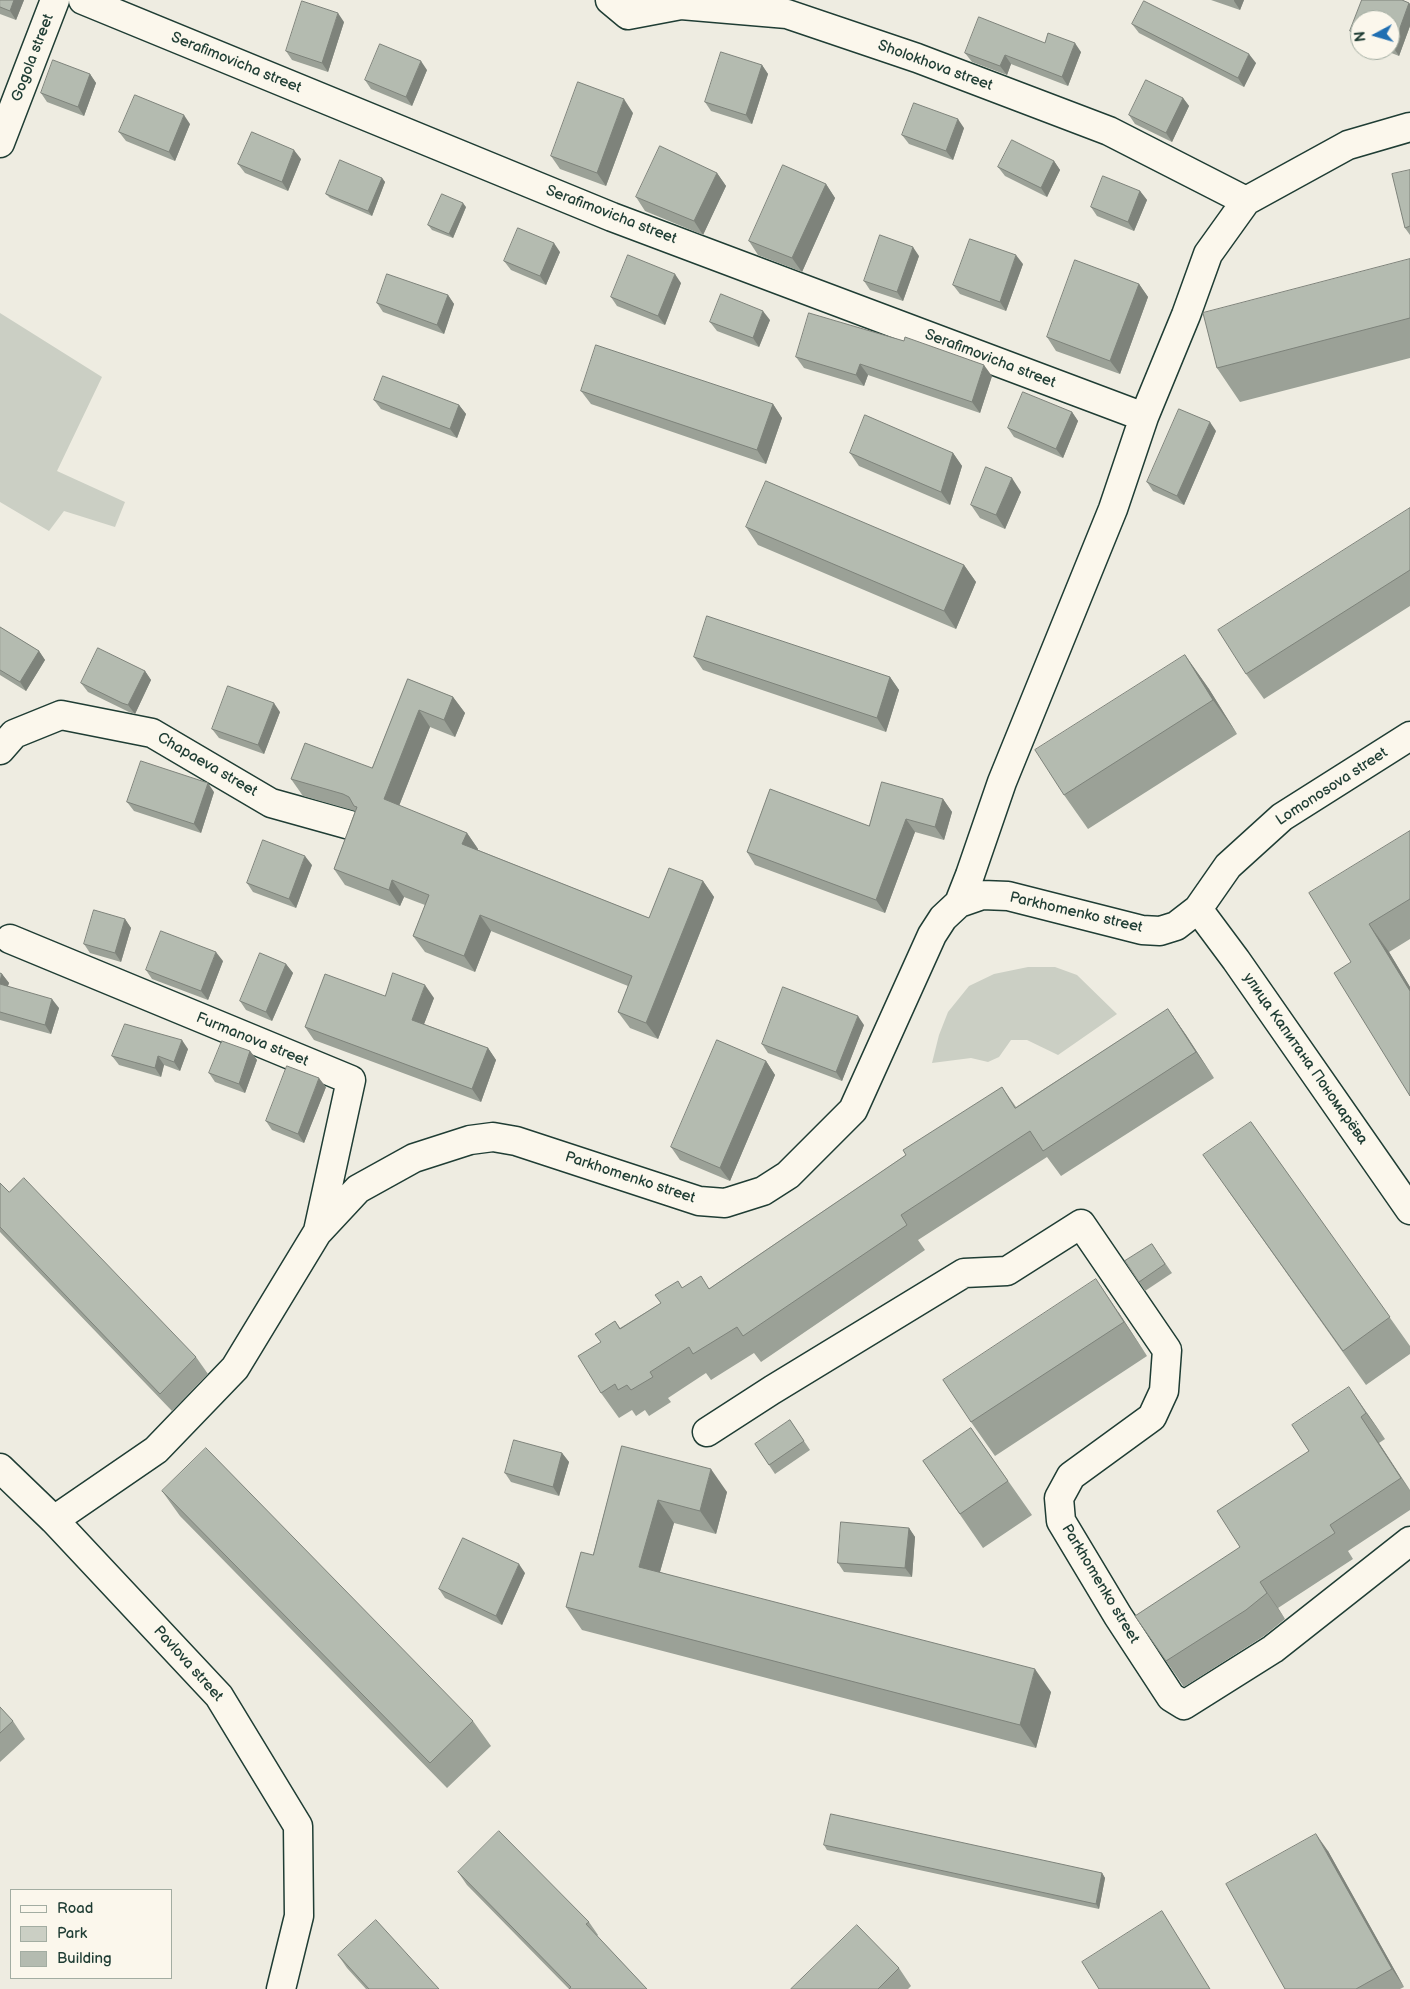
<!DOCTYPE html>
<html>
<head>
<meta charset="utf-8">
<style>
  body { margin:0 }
  #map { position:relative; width:1410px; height:1989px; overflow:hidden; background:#eeece1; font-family:"Balsamiq Sans",sans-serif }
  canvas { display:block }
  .legend { position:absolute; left:10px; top:1889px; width:162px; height:90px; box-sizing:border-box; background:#fbf7ec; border:1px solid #a3ada2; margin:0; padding:6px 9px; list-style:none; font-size:15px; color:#1f3d34 }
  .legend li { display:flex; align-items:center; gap:10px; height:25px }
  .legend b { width:25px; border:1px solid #a3ada2 }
  .north { position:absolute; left:1350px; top:10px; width:50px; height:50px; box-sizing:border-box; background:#fbf7ec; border:1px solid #a3ada2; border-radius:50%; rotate:264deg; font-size:14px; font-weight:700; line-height:20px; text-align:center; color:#1f3d34 }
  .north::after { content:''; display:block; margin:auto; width:18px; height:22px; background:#1f6fb2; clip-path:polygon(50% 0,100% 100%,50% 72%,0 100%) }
</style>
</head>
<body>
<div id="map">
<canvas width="1410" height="1989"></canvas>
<ul class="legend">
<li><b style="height:6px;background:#fbf7ec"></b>Road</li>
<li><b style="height:14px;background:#cbcfc4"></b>Park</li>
<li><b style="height:14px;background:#b4bbb0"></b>Building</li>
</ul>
<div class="north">N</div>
</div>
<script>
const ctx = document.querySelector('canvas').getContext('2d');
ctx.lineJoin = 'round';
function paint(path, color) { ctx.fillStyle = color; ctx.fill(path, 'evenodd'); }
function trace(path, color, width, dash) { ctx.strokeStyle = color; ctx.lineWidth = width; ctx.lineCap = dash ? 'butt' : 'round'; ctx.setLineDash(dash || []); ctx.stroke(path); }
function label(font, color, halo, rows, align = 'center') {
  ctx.font = font + ' "Balsamiq Sans",sans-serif'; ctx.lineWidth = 4; ctx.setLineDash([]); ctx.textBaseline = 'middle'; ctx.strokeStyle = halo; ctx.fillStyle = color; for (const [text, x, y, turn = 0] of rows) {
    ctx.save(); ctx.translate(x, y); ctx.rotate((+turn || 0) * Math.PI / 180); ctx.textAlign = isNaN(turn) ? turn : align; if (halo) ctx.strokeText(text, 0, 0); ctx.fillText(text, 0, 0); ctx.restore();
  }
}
paint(new Path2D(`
  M0,313L102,377L57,471L125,502L115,527L64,511L49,531L0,502Z
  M1028,967H1055L1077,975L1117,1014L1058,1055L1027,1040H1011L999,1057L988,1062L971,1058L932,1063L939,1035L948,1012L969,986L994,974Z`), '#cbcfc4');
const minor = new Path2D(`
  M83,0L612,217L1144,417
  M610,0L628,15L681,5L787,14L917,58L1109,131L1246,201
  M0,143L55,0
  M0,750L14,734L61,715L152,733L271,803L350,825
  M959,903L970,875L1002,782L1113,509L1144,417L1186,315L1208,254L1246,201L1348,145L1410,127
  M1198,909L1236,960L1410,1210
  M10,939L351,1080L318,1231
  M707,1432L772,1390L964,1273L1007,1271L1081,1224L1167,1350L1164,1391L1152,1417L1071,1476L1059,1498L1061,1521L1118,1616L1171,1697L1184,1705L1273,1649L1410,1541
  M0,1468L54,1520L219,1696L298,1826L299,1916L281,1989
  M54,1520L156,1450L235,1368L317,1233L358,1189L414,1158L470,1140L493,1137L516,1141L699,1201L725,1203L763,1191L788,1175L853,1110L932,935L943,918L959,903L982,895L1008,896L1142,930L1160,931L1176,926L1198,909L1228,866L1282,817L1410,736`);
trace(minor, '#1f3d34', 31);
trace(minor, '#fbf7ec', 28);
paint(new Path2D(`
  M0,0H24L16,20L0,14Z
  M1211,0H1244L1240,10Z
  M1362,0H1402L1409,3L1410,4V26L1399,56L1384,50H1390V20H1360V41L1356,40L1350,31Z
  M344,22L328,72L292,60L286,51Z
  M1132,24L1256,63L1244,87L1139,33Z
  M1045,43L1081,52L1068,86L1011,64L1007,75L972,62L965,53Z
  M762,65L768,74L752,124L711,111L705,102Z
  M427,70L412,106L371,89L365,80Z
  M90,74L96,83L84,116L47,102L41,93Z
  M1183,98L1189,106L1172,142L1135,124L1129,115Z
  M633,113L606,186L560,169L551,156Z
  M190,124L175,161L126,141L119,132Z
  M964,128L953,160L909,144L902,135Z
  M301,159L288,191L245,173L238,164Z
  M1054,161L1060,170L1047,197L1005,176L998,167Z
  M1410,170V235L1405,228Z
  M717,173L726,186L703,235L645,211L636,197Z
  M382,178L385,182L372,216L330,198L326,194Z
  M826,184L835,198L802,272L758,255L749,241Z
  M1140,191L1147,200L1134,231L1097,216L1091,207Z
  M466,207L453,238L432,230L428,225Z
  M560,252L546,285L511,270L504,261Z
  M919,256L903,301L870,290L864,281Z
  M1410,259V358L1240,402L1217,368Z
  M1023,264L1006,311L960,294L953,285Z
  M681,283L665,325L617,306L611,297Z
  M1139,284L1148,297L1120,374L1056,351L1047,337Z
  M448,295L454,304L444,334L383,312L377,303Z
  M770,320L759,347L717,331L710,322Z
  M796,357L992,376L980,413L868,375L864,386L804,368Z
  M581,391L773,404L782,418L766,464L591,404Z
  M374,400L459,405L466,414L457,438L381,409Z
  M1072,412L1078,421L1063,458L1014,437L1008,428Z
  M1216,431L1184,505L1153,491L1147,482Z
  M850,453H953L962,466L950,505L859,466Z
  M1021,492L1005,529L980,518L971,505Z
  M1410,508V606L1264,699L1246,674Z
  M746,527L964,565L976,582L956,629L758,545Z
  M0,627L39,651L45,660L26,691L0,675Z
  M1185,655L1209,689L1237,734L1088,829L1064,795Z
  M694,657L890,677L899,690L886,732L703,670Z
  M145,671L151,680L135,714L129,712L88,692L81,683Z
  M408,679L453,697L465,713L455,737L430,727L399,806L467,833L478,849V850L649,918L703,881L714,897L658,1039L630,1028L618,1012L628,986L491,931L475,972L425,952L413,936L425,905L404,897L400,906L345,885L334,869L355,811L303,796L291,779L372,768Z
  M280,712L264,754L219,738L212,729Z
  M214,792L201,833L134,811L127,802Z
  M943,799L952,812L944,840L915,832L885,913L755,865L747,852L869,826Z
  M1410,831V939L1389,952L1410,987V1096L1351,962Z
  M312,865L296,908L253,892L247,883Z
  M125,919L131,928L121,962L90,953L84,944Z
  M223,961L208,1000L152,979L146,970Z
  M286,964L293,973L272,1021L246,1010L240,1001Z
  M0,973L2,974L9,983L8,986L59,1008L51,1034L0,1020Z
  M385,996L434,998L424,1024L488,1048L496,1060L481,1102L314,1040L305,1027Z
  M1168,1009L1186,1035L1214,1078L1061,1176L1047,1157L918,1240L925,1250L761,1362L754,1353L711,1380L706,1373L668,1398L671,1402L649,1416L645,1410L636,1416L632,1410L619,1418L601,1393V1342L615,1321L620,1328L661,1303L683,1288H710L906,1155L1002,1087L1016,1107Z
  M864,1025L842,1081L768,1053L762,1044Z
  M188,1049L180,1071L164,1065L161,1077L119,1065L112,1056Z
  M250,1051L257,1060L245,1093L215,1082L209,1073Z
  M766,1061L775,1075L730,1181L680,1160L671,1147Z
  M326,1087L304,1143L272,1130L266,1121Z
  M1251,1122L1410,1346V1354L1366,1385L1227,1189Z
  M0,1183L9,1192L196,1357L208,1374L172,1411L0,1232Z
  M1152,1244L1172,1273L1145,1291L1125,1261Z
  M1119,1313L1147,1356L995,1456L971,1422Z
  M1367,1413L1385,1439L1379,1443L1410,1490V1510L1348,1551L1353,1559L1278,1608L1285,1619L1264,1636L1184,1687L1166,1661L1240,1547L1309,1451L1292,1425Z
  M790,1420L810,1450L775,1474L755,1444Z
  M971,1428L1032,1515L983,1548L923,1461Z
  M622,1446L727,1492L716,1534L674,1523L660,1572L1051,1692L1036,1748L582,1630L566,1607L593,1555Z
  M562,1453L569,1462L559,1496L511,1482L505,1473Z
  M162,1491L473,1721L491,1746L447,1788L180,1516Z
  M909,1528L915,1537L912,1577L844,1572L838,1563Z
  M525,1573L502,1625L445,1598L439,1589Z
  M0,1707L13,1721L25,1739L0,1762Z
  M824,1845L1102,1873L1105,1878L1099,1909L827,1850Z
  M1328,1851L1404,1987L1400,1989H1285Z
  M458,1872L589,1922L598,1935L597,1936L647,1989H569L467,1885Z
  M338,1955L439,1989H366L347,1968Z
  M899,1968L911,1986L908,1989H791Z`), '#9ba197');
paint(new Path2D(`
  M14,0H24L16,20L10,11Z
  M1234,0H1244L1240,10L1234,1Z
  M1409,3L1410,4V26L1399,56L1393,47Z
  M338,13L344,22L328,72L322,63Z
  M1075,43L1081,52L1068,86L1062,77Z
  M1249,54L1256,63L1244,87L1238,78Z
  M1005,55L1011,64L1007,75L1000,66Z
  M421,61L427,70L412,106L406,97Z
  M762,65L768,74L752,124L746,115Z
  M90,74L96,83L84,116L78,107Z
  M1183,98L1189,106L1172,142L1166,133Z
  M624,99L633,113L606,186L597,173Z
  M184,115L190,124L175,161L169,152Z
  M958,119L964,128L953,160L946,151Z
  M294,150L301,159L288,191L282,182Z
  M1054,161L1060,170L1047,197L1041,188Z
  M717,173L726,186L703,235L694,221Z
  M382,178L385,182L372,216L368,211Z
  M826,184L835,198L802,272L792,258Z
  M1140,191L1147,200L1134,231L1128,222Z
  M463,203L466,207L453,238L449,234Z
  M554,243L560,252L546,285L540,276Z
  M913,247L919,256L903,301L897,292Z
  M1016,255L1023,264L1006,311L1000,302Z
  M675,274L681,283L665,325L658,316Z
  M1139,284L1148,297L1120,374L1110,361Z
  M448,295L454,304L444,334L437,325Z
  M763,311L770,320L759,347L753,338Z
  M860,364L868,375L864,386L856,375Z
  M984,365L992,376L980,413L972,402Z
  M773,404L782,418L766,464L757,450Z
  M459,405L466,414L457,438L450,429Z
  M1072,412L1078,421L1063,458L1056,449Z
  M1210,422L1216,431L1184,505L1177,496Z
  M953,453L962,466L950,505L941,492Z
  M1012,478L1021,492L1005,529L996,515Z
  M964,565L976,582L956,629L944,611Z
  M39,651L45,660L26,691L20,682Z
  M1185,655L1209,689L1237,734L1213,700Z
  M145,671L151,680L135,714L128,705Z
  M890,677L899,690L886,732L877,718Z
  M453,697L465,713L455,737L444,720Z
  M274,703L280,712L264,754L258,745Z
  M419,710L430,727L395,816L384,799Z
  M208,783L214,792L201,833L194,824Z
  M943,799L952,812L944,840L935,827Z
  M906,819L915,832L885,913L876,900Z
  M467,833L478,849L474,861L462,844Z
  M305,856L312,865L296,908L289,899Z
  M392,880L404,897L400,906L389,890Z
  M703,881L714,897L658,1039L646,1023Z
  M480,915L491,931L475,972L464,956Z
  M125,919L131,928L121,962L115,953Z
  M1369,924L1389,952L1410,987V991Z
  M216,952L223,961L208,1000L201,991Z
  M286,964L293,973L272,1021L266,1012Z
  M2,974L9,983L5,993L0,985V981Z
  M425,985L434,998L421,1032L412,1020Z
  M52,999L59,1008L51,1034L45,1025Z
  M1168,1009L1186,1035L1214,1078L1196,1052Z
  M858,1016L864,1025L842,1081L836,1072Z
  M182,1040L188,1049L180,1071L174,1062Z
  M488,1048L496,1060L481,1102L472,1089Z
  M250,1051L257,1060L245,1093L239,1084Z
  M158,1056L164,1065L161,1077L155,1068Z
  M766,1061L775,1075L730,1181L720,1168Z
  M319,1078L326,1087L304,1143L298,1134Z
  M1096,1279L1119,1313L1147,1356L1124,1322Z
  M1349,1387L1385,1439L1366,1413Z
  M1361,1417L1379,1443L1410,1491L1401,1478Z
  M562,1453L569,1462L559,1496L553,1487Z
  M711,1469L727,1492L716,1534L700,1511Z
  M658,1500L674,1523L655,1589L639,1567Z
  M909,1528L915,1537L912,1577L905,1568Z
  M519,1564L525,1573L502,1625L496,1616Z
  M1260,1582L1278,1608L1285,1619L1267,1593Z
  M1035,1669L1051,1692L1036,1748L1020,1725Z
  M1316,1834L1328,1851L1404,1987L1392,1969Z
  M1102,1873L1105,1878L1099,1909L1096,1904Z`), '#7e837b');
const building = new Path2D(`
  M0,0H14L10,11L0,7Z
  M1362,0H1402L1409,3L1393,47L1390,46V20H1360V34L1350,31Z
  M302,1L338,13L322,63L286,51Z
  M1144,1L1249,54L1238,78L1132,24Z
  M979,17L1045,43L1048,33L1075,43L1062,77L1005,55L1000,66L965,53Z
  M380,44L421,61L406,97L365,80Z
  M721,52L762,65L746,115L705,102Z
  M53,60L90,74L78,107L41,93Z
  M1146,80L1183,98L1166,133L1129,115Z
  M578,82L624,99L597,173L551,156Z
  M135,95L184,115L169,152L119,132Z
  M914,103L958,119L946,151L902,135Z
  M252,132L294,150L282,182L238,164Z
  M1012,140L1054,161L1041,188L998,167Z
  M660,146L717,173L694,221L636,197Z
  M340,160L382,178L368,211L326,194Z
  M783,165L826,184L792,258L749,241Z
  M1410,170V226L1405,228L1392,174Z
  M1103,176L1140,191L1128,222L1091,207Z
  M442,194L463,203L449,234L428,225Z
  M518,228L554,243L540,276L504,261Z
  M880,235L913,247L897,292L864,281Z
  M970,239L1016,255L1000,302L953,285Z
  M628,255L675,274L658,316L611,297Z
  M1410,259V318L1217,368L1203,313Z
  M1075,260L1139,284L1110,361L1047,337Z
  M387,274L448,295L437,325L377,303Z
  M721,294L763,311L753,338L710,322Z
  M809,313L904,341L905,337L984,365L972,402L860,364L856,375L796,357Z
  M596,345L773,404L757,450L581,391Z
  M383,376L459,405L450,429L374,400Z
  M1023,392L1072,412L1056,449L1008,428Z
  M1179,409L1210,422L1177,496L1147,482Z
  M865,415L953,453L941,492L850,453Z
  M986,467L1012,478L996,515L971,505Z
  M766,481L964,565L944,611L746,527Z
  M1410,508V570L1246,674L1218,630Z
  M707,616L890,677L877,718L694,657Z
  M0,627L39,651L20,682L0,670Z
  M98,648L145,671L128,705L122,703L81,683Z
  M1185,655L1213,700L1064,795L1035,750Z
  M408,679L453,697L444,720L419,710L384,799L467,833L462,844L649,918L669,868L703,881L646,1023L618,1012L632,976L480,915L464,956L413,936L429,895L392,880L389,890L334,869L357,807L354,806L349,797L343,794L291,779L305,743L372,768Z
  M228,686L274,703L258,745L212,729Z
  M141,761L208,783L194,824L127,802Z
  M882,782L943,799L935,827L906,819L876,900L747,852L770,789L869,826Z
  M1410,831V899L1369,924L1410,991V1096L1334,973L1351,962L1309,893Z
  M263,840L305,856L289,899L247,883Z
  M94,910L125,919L115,953L84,944Z
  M161,931L216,952L201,991L146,970Z
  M260,953L286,964L266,1012L240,1001Z
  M0,973L2,974L0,981Z
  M393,973L425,985L412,1020L488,1048L472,1089L305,1027L325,974L385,996Z
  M0,984L52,999L45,1025L0,1012Z
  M783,987L858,1016L836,1072L762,1044Z
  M1168,1009L1196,1052L1043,1151L1030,1131L901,1215L907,1225L743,1336L737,1327L693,1354L689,1347L650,1372L653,1377L631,1390L627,1385L618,1390L615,1384L601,1393L578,1356L601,1342L595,1334L615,1321L620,1329L661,1303L655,1295L678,1281L682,1288L701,1276L709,1289L906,1155L903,1150L1002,1087L1015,1108Z
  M125,1024L182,1040L174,1062L158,1056L155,1068L112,1056Z
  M717,1040L766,1061L720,1168L671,1147Z
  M222,1041L250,1051L239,1084L209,1073Z
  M287,1066L319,1078L298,1134L266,1121Z
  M1251,1122L1390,1317L1343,1351L1203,1155Z
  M24,1178L196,1357L160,1394L0,1227V1183L9,1192Z
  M1152,1244L1165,1264L1139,1282L1125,1261Z
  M1096,1279L1124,1322L971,1422L943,1380Z
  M1349,1387L1366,1413L1361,1417L1401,1478L1330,1525L1335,1533L1260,1582L1267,1593L1246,1610L1166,1661L1135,1616L1240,1547L1217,1511L1309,1451L1292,1425Z
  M790,1420L804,1441L769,1465L755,1444Z
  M971,1428L1008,1481L960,1514L923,1461Z
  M514,1440L562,1453L553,1487L505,1473Z
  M622,1446L711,1469L700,1511L658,1500L639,1567L1035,1669L1020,1725L566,1607L581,1552L593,1555Z
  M206,1448L473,1721L430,1763L162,1491Z
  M841,1522L909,1528L905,1568L838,1563Z
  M463,1538L519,1564L496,1616L439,1589Z
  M0,1707L13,1721L0,1733Z
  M831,1814L1102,1873L1096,1904L824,1845Z
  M499,1831L589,1922L586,1924L647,1989H569L571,1987L458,1872Z
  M1316,1834L1392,1969L1356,1989H1285L1226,1884Z
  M1162,1911L1210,1989H1099L1082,1962Z
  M376,1920L439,1989H369L338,1955Z
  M857,1925L899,1968L878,1989H791Z`);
paint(building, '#b4bbb0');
trace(building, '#7e837b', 1);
label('15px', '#1f3d34', '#fbf7ec', [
  ["Gogola street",33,58,-69],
  ["Serafimovicha street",236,63,22],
  ["Sholokhova street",935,66,20],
  ["Serafimovicha street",611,215,21],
  ["Serafimovicha street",990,359,21],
  ["Chapaeva street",207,765,30],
  ["Lomonosova street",1332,787,-33],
  ["Parkhomenko street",1076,913,13],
  ["Furmanova street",252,1040,22],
  ["улица Капитана Пономарёва",1305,1059,55],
  ["Parkhomenko street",630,1178,18],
  ["Parkhomenko street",1100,1584,59],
  ["Pavlova street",188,1664,48]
]);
</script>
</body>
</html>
